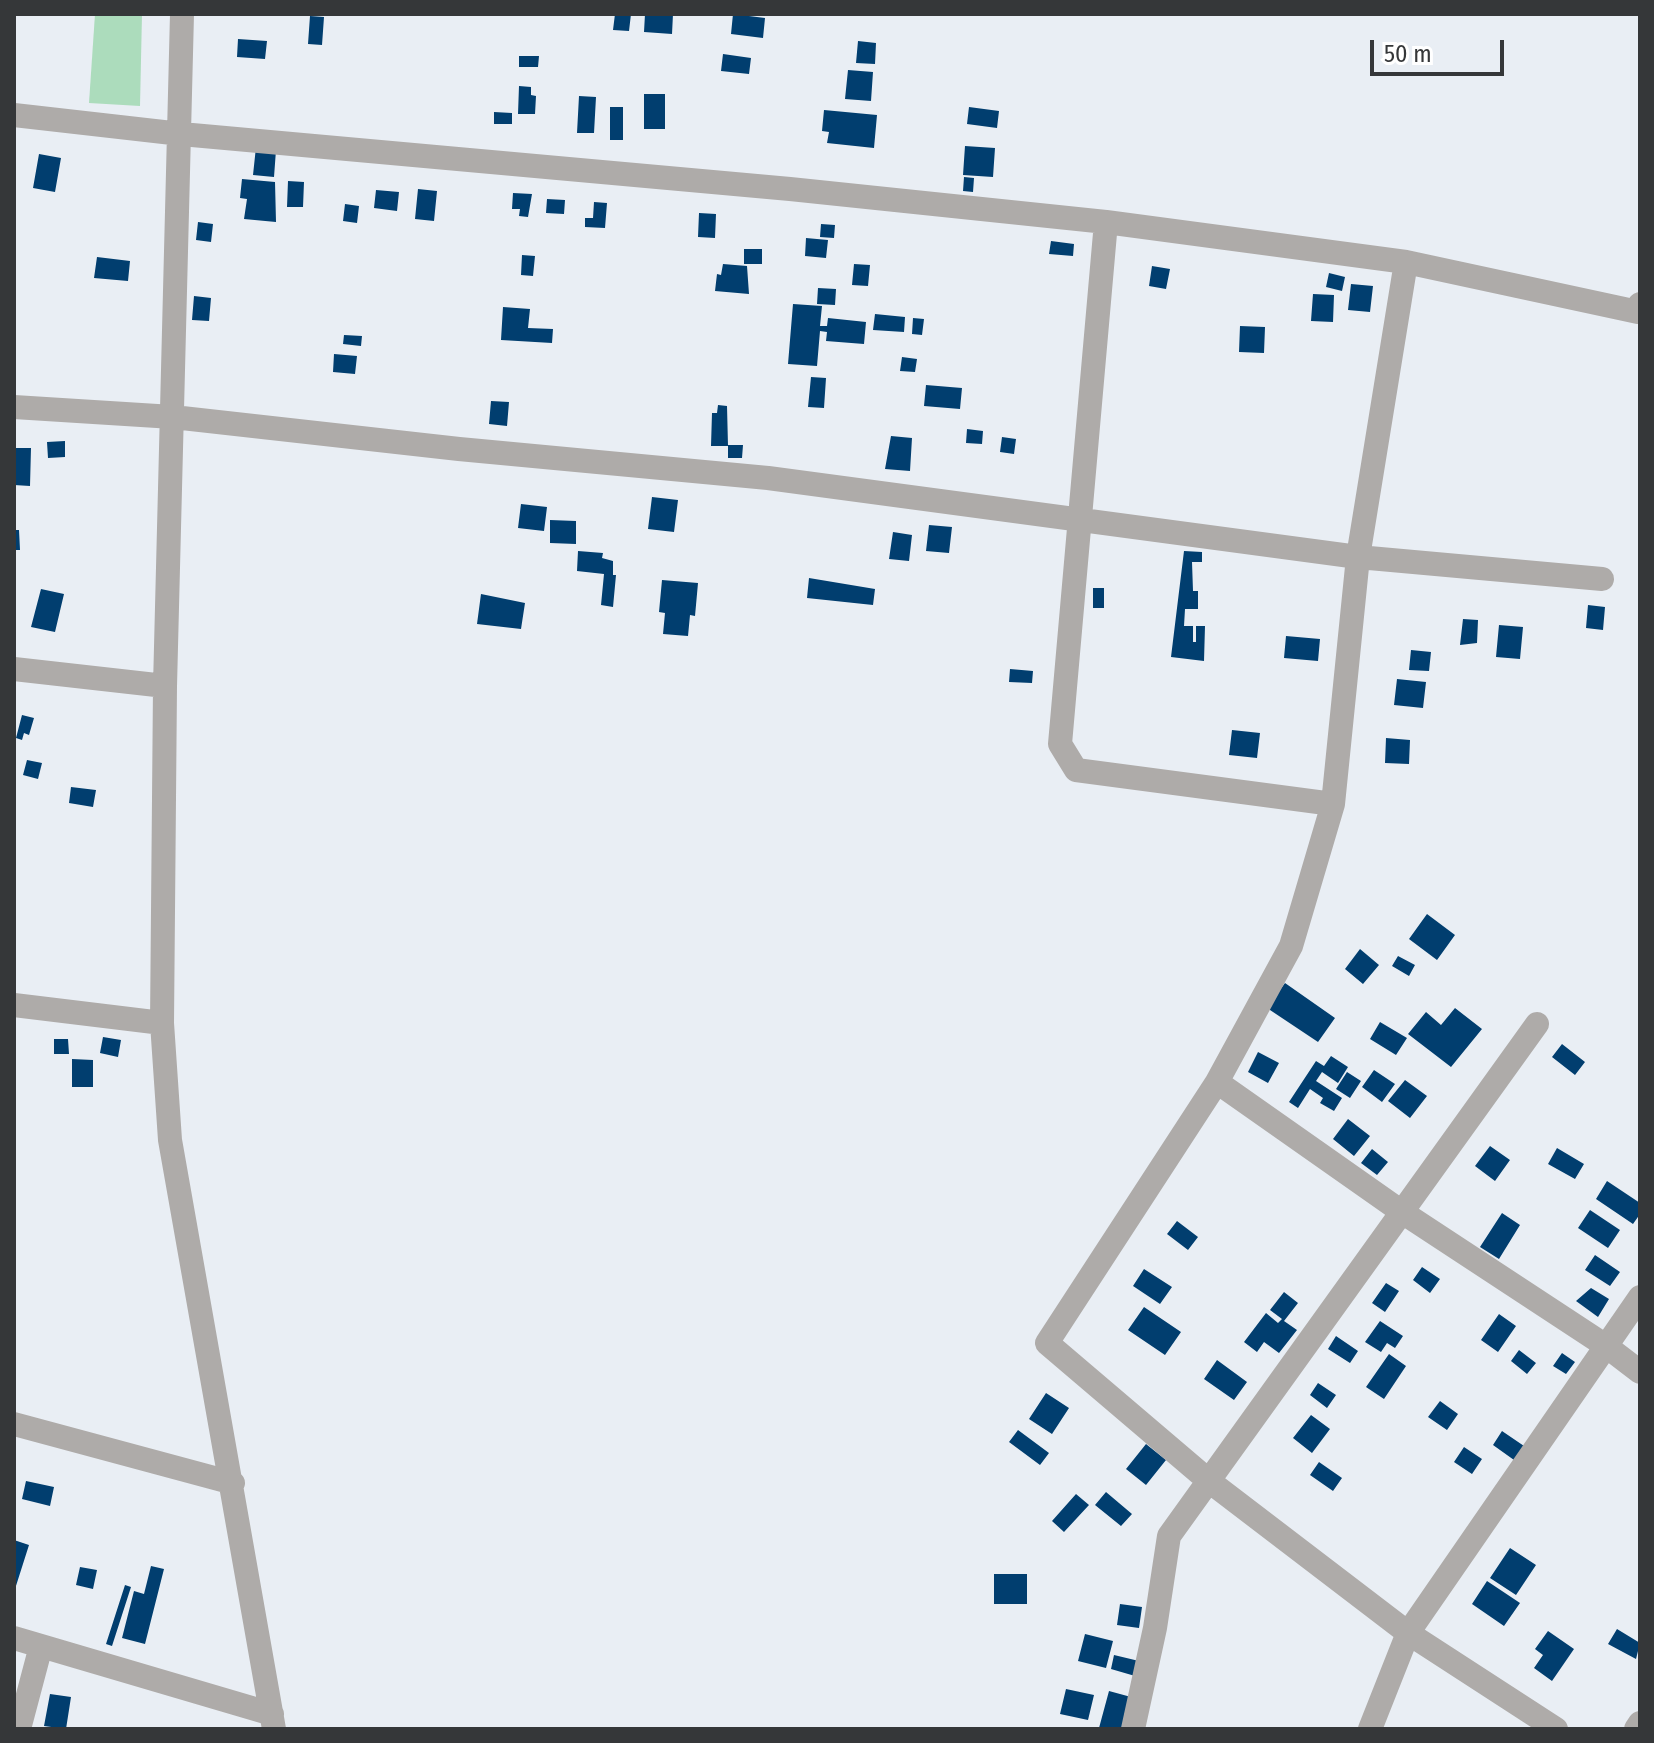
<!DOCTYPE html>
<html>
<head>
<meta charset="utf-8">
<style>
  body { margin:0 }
  #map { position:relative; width:1654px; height:1743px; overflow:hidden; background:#e9eef4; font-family:"Fira Sans Condensed",sans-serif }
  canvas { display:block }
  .frame { position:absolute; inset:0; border:16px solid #353739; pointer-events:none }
  .scale { position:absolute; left:1370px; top:40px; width:134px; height:36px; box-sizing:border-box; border:4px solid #353739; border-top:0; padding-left:10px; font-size:24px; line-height:28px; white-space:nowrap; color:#353739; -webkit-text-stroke:6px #fff; paint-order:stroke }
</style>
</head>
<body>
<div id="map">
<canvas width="1654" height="1743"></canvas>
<div class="frame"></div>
<div class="scale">50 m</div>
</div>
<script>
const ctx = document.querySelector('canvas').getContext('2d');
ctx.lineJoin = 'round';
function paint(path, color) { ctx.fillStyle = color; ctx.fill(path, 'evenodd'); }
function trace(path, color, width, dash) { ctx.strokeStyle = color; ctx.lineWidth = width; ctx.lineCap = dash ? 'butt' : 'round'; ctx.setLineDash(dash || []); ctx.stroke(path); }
paint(new Path2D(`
  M95,14H142L140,106L89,103Z`), '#acdcbc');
paint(new Path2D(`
  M615,14H631L629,31L613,30Z
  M645,14H673L672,34L644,32Z
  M733,14L765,18L763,38L731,34Z
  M310,16L324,17L322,45L308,44Z
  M238,39L267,41L265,59L237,57Z
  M858,41L876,43L875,64L856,63Z
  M723,54L751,58L749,74L721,71Z
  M519,56H539L538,67H519Z
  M848,70L873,72L871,101L845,99Z
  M519,86L531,87V95L536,96L535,114H518Z
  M644,94H665V129H644Z
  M579,96L596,97L594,133H577Z
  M610,107H623V140H610Z
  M969,107L999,111L997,128L967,124Z
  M824,110L877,115L874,148L827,143L829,132L822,131Z
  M494,112L512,113V124H494Z
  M965,146L995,148L993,177L963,175Z
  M256,147L276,150L274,177L253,175Z
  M39,154L61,158L55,192L33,188Z
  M964,177L974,178L973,192L963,191Z
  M242,179L275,182L276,222L244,219L247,199L240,198Z
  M288,181L304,182L303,207H287Z
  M418,189L437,191L434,221L415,219Z
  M376,190L399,192L397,211L374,208Z
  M513,193L532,194L528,217L519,216L520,209H512Z
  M547,199L565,200L564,214L546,213Z
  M594,202L607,203L605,228L585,227V218H593Z
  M345,204L359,206L357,223L343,221Z
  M699,213L716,214L715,238L698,237Z
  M198,222L213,224L211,242L196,240Z
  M821,224L835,225L834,238L820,237Z
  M806,238L828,240L826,258L805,256Z
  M1051,241L1074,244L1073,256L1049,254Z
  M744,249H762V264H744Z
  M522,255L535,256L533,276L521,275Z
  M97,257L130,261L128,281L94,278Z
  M723,264L747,266L749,294L715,291L717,274L721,275Z
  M854,264L870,265L868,286L852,285Z
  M1152,266L1170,269L1166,289L1149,286Z
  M1329,273L1345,277L1342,291L1326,287Z
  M1351,284L1373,286L1370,312L1348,310Z
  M818,288L836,289L835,305L817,304Z
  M1313,294L1334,295L1333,322L1311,321Z
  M194,296L211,298L209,321L192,320Z
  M793,304L822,306L820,326H827L828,318L866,322L864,344L826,341L827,332L820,331L817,366L788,364Z
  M503,307L530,309L528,328L553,329L552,343L501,340Z
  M875,314L905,317L904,332L873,330Z
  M913,318L924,319L922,335L912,334Z
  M1240,326L1265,327L1264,353L1239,352Z
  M344,335L362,336L361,346L343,344Z
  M334,354L357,356L355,374L333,372Z
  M902,357L917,359L915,372L900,371Z
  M811,377L826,378L824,408L808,407Z
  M926,385L962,388L960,409L924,406Z
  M491,401L509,402L507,426L489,424Z
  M718,405L727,406L728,446H711L712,413H717Z
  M967,429L983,431L982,444L966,443Z
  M891,436L912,438L910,471L885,469Z
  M1002,437L1016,439L1014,454L1000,452Z
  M65,441V457L48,458L47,442Z
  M728,445H743L742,458H728Z
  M14,448H31L30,486L14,485Z
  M652,497L678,500L674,532L648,529Z
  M521,504L547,507L544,531L518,528Z
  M550,520L576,521V544L550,543Z
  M929,525L952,527L949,553L926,551Z
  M14,530H19L20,550H14Z
  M893,532L912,535L909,561L889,559Z
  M578,551L603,553L602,558L613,561V575H616L613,607L601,605L604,574L577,571Z
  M1184,551L1202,552V562H1192L1193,591H1198V609H1185L1184,626H1193V642H1196V626H1205L1204,661L1171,657Z
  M809,578L875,589L873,605L807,598Z
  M662,580L698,583L695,616L690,615L688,636L663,634L665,613L659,612Z
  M1093,588H1104V608H1093Z
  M41,589L64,594L55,632L31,627Z
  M481,594L525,603L521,629L477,624Z
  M1588,605L1605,607L1603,630L1586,628Z
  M1463,619L1478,620L1477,643L1460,645Z
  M1499,625L1523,627L1520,659L1496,657Z
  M1286,636L1320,639L1318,661L1284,658Z
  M1411,650L1431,652L1429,671L1409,670Z
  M1010,669L1033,671L1032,683L1009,682Z
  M1397,679L1426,682L1423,708L1394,705Z
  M22,715L34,718L29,735L24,733L22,740L16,738Z
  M1232,730L1260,733L1257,758L1229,755Z
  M1386,738L1410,740L1409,764L1385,763Z
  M27,760L42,763L38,779L23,775Z
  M71,787L96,790L93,807L69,803Z
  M1427,914L1455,935L1437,960L1409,939Z
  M1360,949L1379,965L1363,984L1345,969Z
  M1398,956L1415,965L1409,976L1392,966Z
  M1285,983L1335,1018L1318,1042L1267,1008Z
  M1455,1008L1482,1029L1451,1067L1408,1034L1426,1012L1441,1025Z
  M1380,1022L1407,1038L1396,1055L1370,1039Z
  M103,1037L121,1040L118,1057L100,1053Z
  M54,1039H68L69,1054H54Z
  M1562,1044L1585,1062L1575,1075L1552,1057Z
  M1258,1052L1279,1063L1268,1083L1248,1072Z
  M1331,1056L1348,1067L1338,1083L1322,1072L1316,1081L1342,1098L1334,1111L1320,1103L1323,1098L1310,1089L1298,1108L1289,1102L1316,1061L1324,1066Z
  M72,1059L93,1060V1087H72Z
  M1374,1070L1395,1084L1382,1102L1362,1087Z
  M1347,1072L1361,1081L1350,1098L1336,1089Z
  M1405,1080L1427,1096L1410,1118L1388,1101Z
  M1348,1119L1370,1136L1354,1156L1333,1139Z
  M1490,1146L1510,1160L1495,1181L1475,1166Z
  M1557,1148L1584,1164L1575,1179L1548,1164Z
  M1372,1149L1388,1162L1377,1175L1361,1163Z
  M1607,1181L1640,1203V1214L1633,1224L1596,1199Z
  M1590,1210L1620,1230L1608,1248L1578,1228Z
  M1502,1213L1520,1225L1499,1259L1480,1247Z
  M1177,1221L1198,1237L1188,1250L1167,1234Z
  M1595,1255L1620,1272L1610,1286L1585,1270Z
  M1422,1267L1440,1279L1430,1293L1413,1280Z
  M1144,1269L1172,1287L1160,1304L1133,1286Z
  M1386,1283L1399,1291L1385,1312L1372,1303Z
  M1591,1288L1609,1299L1598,1317L1576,1301Z
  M1284,1292L1298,1303L1284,1321L1297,1330L1279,1353L1264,1342L1257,1352L1244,1342L1266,1313L1278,1323L1282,1319L1270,1310Z
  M1144,1307L1181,1332L1165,1355L1128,1330Z
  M1499,1314L1516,1326L1498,1352L1481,1340Z
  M1380,1321L1403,1336L1395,1348L1387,1343L1381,1352L1365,1342Z
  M1336,1336L1358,1351L1350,1363L1328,1349Z
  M1519,1350L1536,1363L1527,1374L1511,1361Z
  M1562,1353L1575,1362L1566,1374L1553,1366Z
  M1389,1354L1406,1366L1384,1399L1366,1387Z
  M1217,1360L1247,1382L1234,1400L1204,1379Z
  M1318,1383L1336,1395L1327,1408L1310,1395Z
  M1046,1393L1069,1408L1052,1434L1029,1419Z
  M1440,1401L1458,1414L1447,1430L1428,1417Z
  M1311,1415L1330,1429L1312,1453L1293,1438Z
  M1018,1430L1049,1453L1040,1465L1009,1442Z
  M1502,1431L1524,1446L1514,1460L1493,1445Z
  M1146,1444L1166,1460L1146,1485L1126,1469Z
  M1464,1447L1482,1459L1472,1474L1454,1462Z
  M1319,1462L1342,1478L1333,1491L1310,1475Z
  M26,1481L54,1487L50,1506L22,1499Z
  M1106,1492L1132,1514L1121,1526L1095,1505Z
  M1076,1494L1089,1505L1064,1532L1052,1521Z
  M14,1540L29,1545L15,1589H14Z
  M1510,1548L1536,1565L1516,1595L1490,1578Z
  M151,1566L164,1569L145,1644L122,1638L134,1591L144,1594Z
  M80,1567L97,1570L93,1589L76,1585Z
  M994,1574H1027V1604H994Z
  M1487,1581L1520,1603L1504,1626L1472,1604Z
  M125,1585L131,1587L112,1646L106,1644Z
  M1120,1604L1142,1607L1139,1628L1117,1625Z
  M1617,1629L1640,1643L1636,1659L1608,1644Z
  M1548,1631L1574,1649L1552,1681L1534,1668L1543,1655L1535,1649Z
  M1085,1634L1113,1641L1106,1668L1078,1661Z
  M1114,1655L1139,1661L1135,1676L1111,1669Z
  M1066,1689L1094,1695L1088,1720L1060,1714Z
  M1109,1691L1131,1697L1123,1729L1099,1728Z
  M50,1694L71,1697L66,1729L44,1726Z`), '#013e6f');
trace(new Path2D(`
  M182,14L165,686L162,1023L170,1140L274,1729
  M14,115L181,134L790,189L1106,222L1406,262L1638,312L1640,304
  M1106,222L1060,744L1076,770L1333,804
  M1406,262L1358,557L1333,804L1291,946L1217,1082L1047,1343L1209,1481L1408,1633L1556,1729
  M14,407L173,417L459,449L768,478L1358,557L1602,579
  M14,669L165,686
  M14,1005L162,1023
  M1217,1082L1402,1212L1606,1346L1640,1372
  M14,1424L233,1483
  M14,1638L272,1714
  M19,1729L41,1646
  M1133,1729L1155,1628L1169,1536L1537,1024
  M1370,1729L1408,1633L1640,1297
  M1636,1729L1640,1723`), '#aeaba9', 24);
</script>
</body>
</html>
